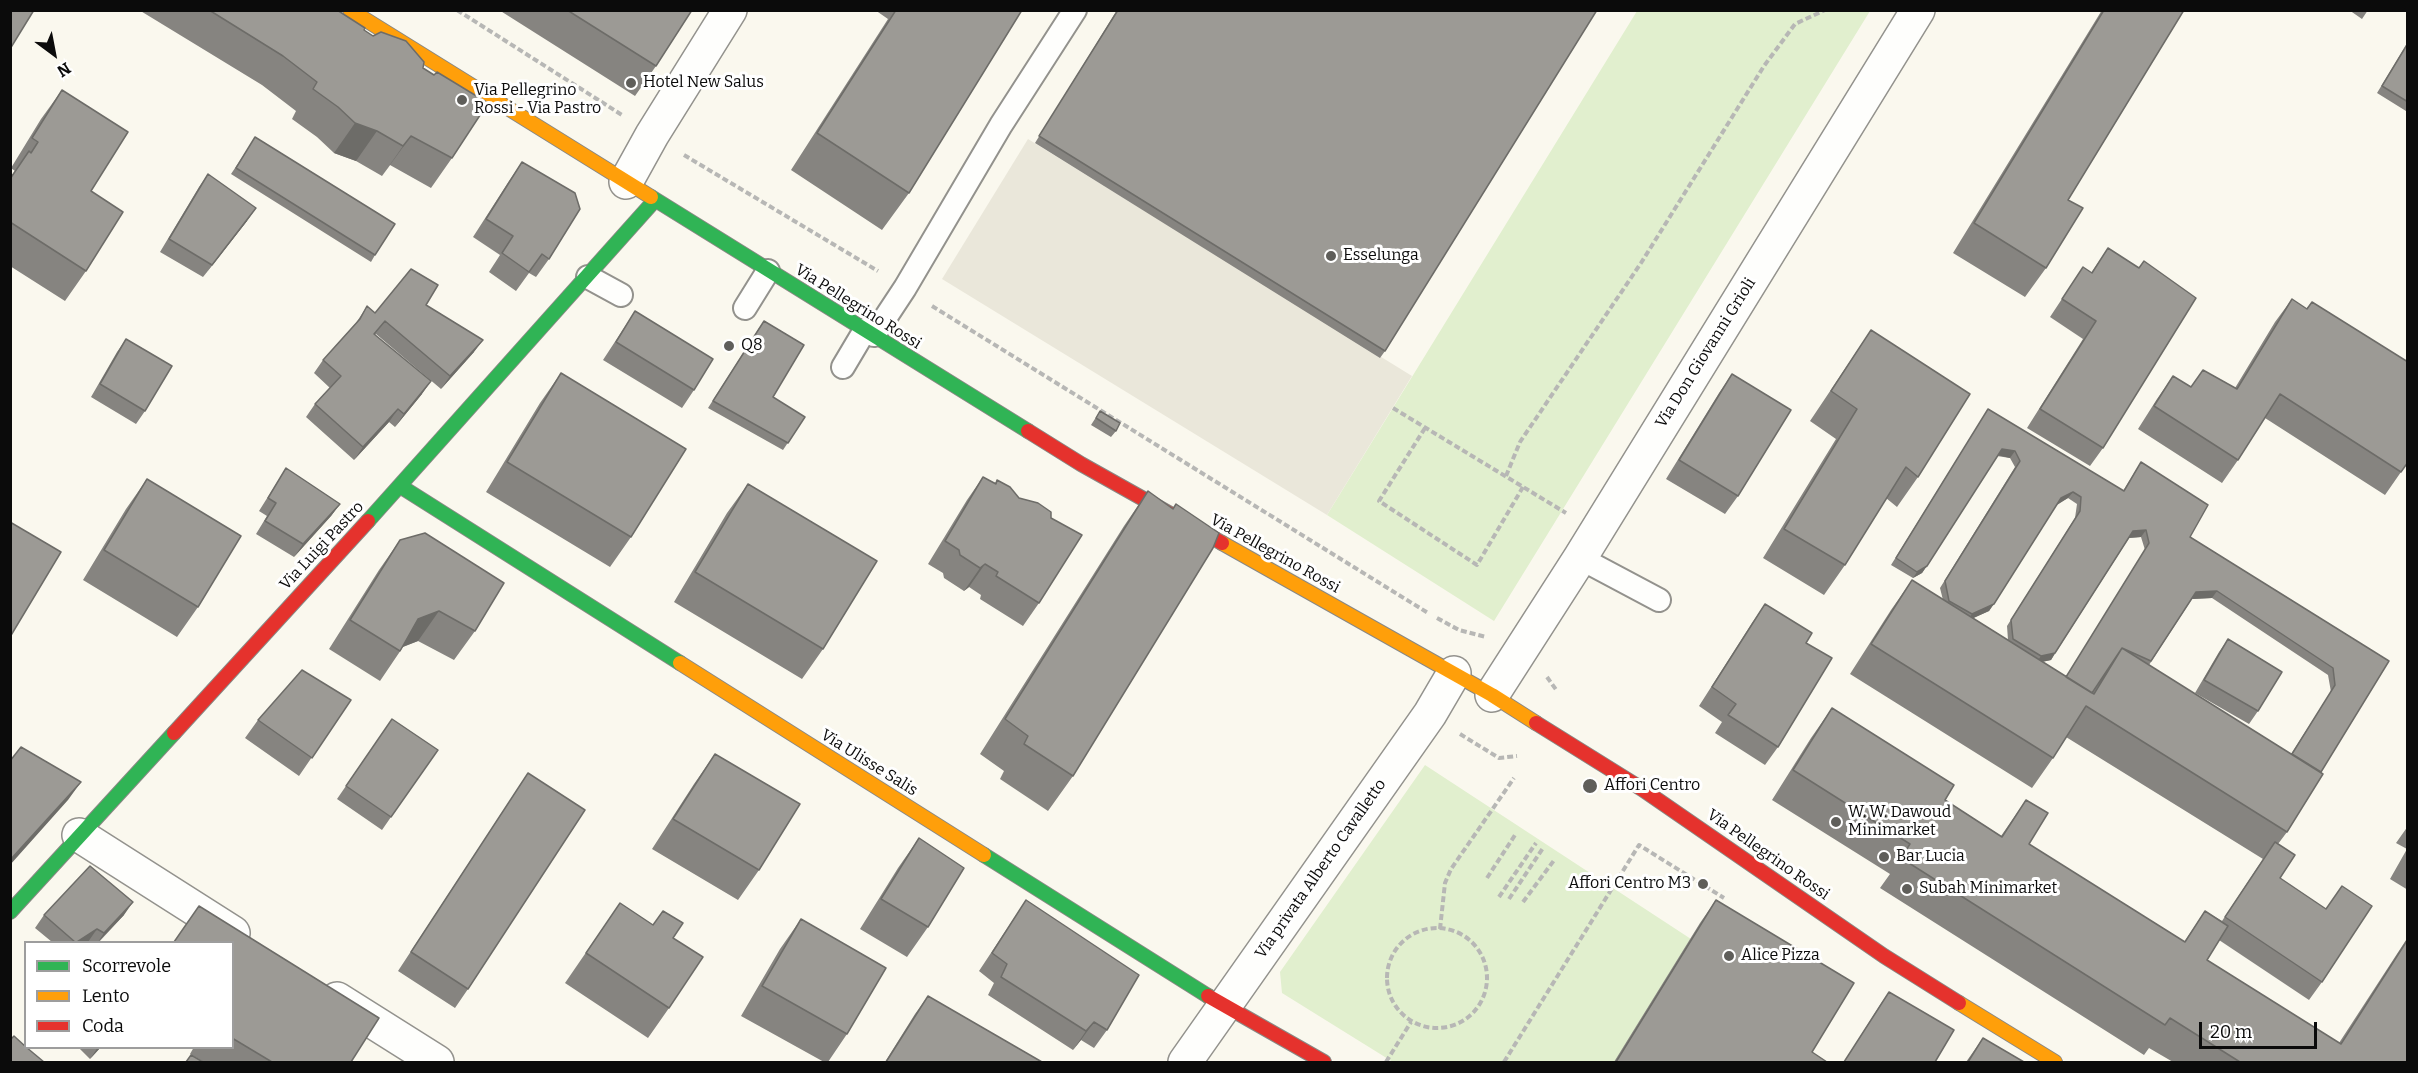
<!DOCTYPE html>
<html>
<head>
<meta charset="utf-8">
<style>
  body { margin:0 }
  #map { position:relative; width:2418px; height:1073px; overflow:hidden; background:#faf8ee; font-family:Bitter,serif }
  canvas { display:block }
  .frame { position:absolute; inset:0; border:12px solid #0b0b0b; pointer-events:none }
  .legend { position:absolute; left:24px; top:941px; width:210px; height:108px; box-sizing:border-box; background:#fff; border:2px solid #9d9d9d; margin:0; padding:8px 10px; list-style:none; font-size:18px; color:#0b0b0b }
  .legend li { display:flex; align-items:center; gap:12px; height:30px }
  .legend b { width:30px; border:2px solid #9d9d9d }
  .north { position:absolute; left:24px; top:24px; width:60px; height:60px; -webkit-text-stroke:4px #fff; paint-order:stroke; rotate:148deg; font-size:16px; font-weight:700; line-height:24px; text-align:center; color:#0b0b0b }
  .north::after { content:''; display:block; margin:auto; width:21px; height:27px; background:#0b0b0b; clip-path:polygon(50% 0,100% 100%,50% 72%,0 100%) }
  .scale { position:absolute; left:2199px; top:1022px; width:118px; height:27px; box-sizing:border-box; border:3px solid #0b0b0b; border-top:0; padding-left:8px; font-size:18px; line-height:21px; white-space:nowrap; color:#0b0b0b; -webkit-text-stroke:4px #fff; paint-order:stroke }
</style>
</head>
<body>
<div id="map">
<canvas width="2418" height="1073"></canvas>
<div class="frame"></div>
<ul class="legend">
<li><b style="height:8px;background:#30b455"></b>Scorrevole</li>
<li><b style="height:8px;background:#ff9f0a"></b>Lento</li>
<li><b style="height:8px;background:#e5322d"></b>Coda</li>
</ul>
<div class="north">N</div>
<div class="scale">20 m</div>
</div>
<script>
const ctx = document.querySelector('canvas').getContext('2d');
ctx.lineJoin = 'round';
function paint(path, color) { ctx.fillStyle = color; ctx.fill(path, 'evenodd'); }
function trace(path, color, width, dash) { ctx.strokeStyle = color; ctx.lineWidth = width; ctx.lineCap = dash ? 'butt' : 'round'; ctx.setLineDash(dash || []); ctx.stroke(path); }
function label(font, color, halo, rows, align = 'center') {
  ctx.font = font + ' Bitter,serif'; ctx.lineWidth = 6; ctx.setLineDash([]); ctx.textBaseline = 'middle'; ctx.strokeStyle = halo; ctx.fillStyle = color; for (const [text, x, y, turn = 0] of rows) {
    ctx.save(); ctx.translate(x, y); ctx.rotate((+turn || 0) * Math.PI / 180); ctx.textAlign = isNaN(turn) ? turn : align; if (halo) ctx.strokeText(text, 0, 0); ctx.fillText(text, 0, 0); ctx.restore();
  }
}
paint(new Path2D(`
  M1637,11H1870L1494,621L1327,515Z
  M1425,765L1691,939L1615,1062H1393L1282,993L1280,972Z`), '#e1efce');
paint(new Path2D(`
  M1028,139L1412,376L1327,515L942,279Z`), '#eae7da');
const lane = new Path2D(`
  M588,277L621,295
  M745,308L768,271
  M874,335L905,288L1001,125L1075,10
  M843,367L865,330
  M1580,558L1659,600`);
const street = new Path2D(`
  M626,182L652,135L730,10
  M1492,695L1580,558L1918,10
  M79,835L233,933
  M337,999L437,1062
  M1185,1062L1430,714L1454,673`);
const fast = new Path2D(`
  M651,197L1028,431
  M400,486L680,663
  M368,521L655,200
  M984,855L1208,996
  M10,912L174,733`);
const slow = new Path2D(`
  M350,10L651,197
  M1222,543L1492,695L1536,723
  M680,663L984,855
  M1959,1003L2055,1062`);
const jam = new Path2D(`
  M1028,431L1081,464L1222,543
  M1536,723L1642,789L1884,956L1959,1003
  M174,733L368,521
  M1208,996L1324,1062`);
trace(lane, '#93928d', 26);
trace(street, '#93928d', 36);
trace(fast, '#898884', 16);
trace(slow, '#898884', 16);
trace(jam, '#898884', 16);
trace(new Path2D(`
  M457,10L622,115
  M684,155L878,271
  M932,306L1428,613
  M1393,408L1566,513
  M1425,428L1379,501L1477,565L1523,487
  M1506,476L1520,442L1641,263L1764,66L1795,24L1825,10
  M1437,618L1459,630L1486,637
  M1547,677L1557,691
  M1460,734L1499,758L1517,756
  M1487,878L1515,835
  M1499,897L1536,843
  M1509,899L1543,848
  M1523,902L1555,859
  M1387 978a50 50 0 1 1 100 0a50 50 0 1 1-100 0Z
  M1440,929L1445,883L1451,869L1514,778
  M1386,1062L1411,1022
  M1504,1062L1639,845L1724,898`), '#b7b7b5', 4, [6, 3]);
trace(lane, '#fefefc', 22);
trace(street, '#fefefc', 33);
trace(fast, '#30b455', 14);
trace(slow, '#ff9f0a', 14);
trace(jam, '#e5322d', 14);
paint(new Path2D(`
  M139,10H337L364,30L423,68L452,158L431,188L390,165L382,176L356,161L334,153L317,137L292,119L296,111L262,85Z
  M499,10H692L656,66L635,96Z
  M875,10H1022L909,193L882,230L791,170L888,19Z
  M1117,10L1385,351L1380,358L1035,143Z
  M2102,10H2184L2068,200L2046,268L2025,297L1953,253Z
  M2349,10H2368L2362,19Z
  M2408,42V109L2406,111L2377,93Z
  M62,90L91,191L86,271L65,301L10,266V177L15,171L11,168L41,119Z
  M251,144L375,255L371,262L231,174Z
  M522,162L549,259L536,277L529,273L516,291L489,272L500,255L473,237L509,181Z
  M208,174L247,221L203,277L160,252L199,187Z
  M2108,248L2139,268L2144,261L2103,448L2090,466L2027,428L2083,339L2050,317L2083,267L2091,273Z
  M2292,299L2306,309L2312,302L2401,472L2385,495L2265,418L2238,460L2222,483L2138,429L2157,399L2173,376L2191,387L2235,388L2275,322Z
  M426,305L474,352L441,389L376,334L375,335L422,394L395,427L389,422L354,460L306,417L315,404L330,388L314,373L323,360L356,323L367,306L375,313Z
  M635,311L694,390L682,408L603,360Z
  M759,328L773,397L805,417L783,450L708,408Z
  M1871,330L1918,477L1897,507L1886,498L1845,565L1824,595L1763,558L1836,439L1810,421Z
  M126,339L145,411L136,424L91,397L117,352Z
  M561,373L631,537L610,567L486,492L540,403Z
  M1732,374L1738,496L1725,514L1666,479L1719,393Z
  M1988,409L2123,491L2141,462L2190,537L2389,661L2321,772L2287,832L2278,844L2280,878L2322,982L2309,1000L2219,940L2207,960L2339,1043L2408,937V1062H2173L2149,1048L2144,1055L1880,888L1890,874L1772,800L1811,738L1832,708L1945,800L2001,836L2026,800L2029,844L2184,942L2205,911L2222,921L2263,859L2066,737L2053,758L2032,788L1850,674L1891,610L1912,580L1943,600L1940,588L2015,467L2010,458L1997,456L1922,573L1913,578L1891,565ZM2068,498L2077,504L2075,518L2007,626L2008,640L1973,618L1989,611L2057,504ZM2141,537L2145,550L2066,677L2042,662L2051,660L2129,538ZM2212,598L2328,675L2331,692L2291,754L2149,665L2192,599Z
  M1100,411L1116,431L1111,437L1091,425Z
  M286,468L340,504L331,516L294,557L256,534L267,516L259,511Z
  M983,477L995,483L997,480L1039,603L1023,626L980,599L981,595L969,587L964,591L944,578L943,573L928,564L967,500Z
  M147,479L198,607L177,637L83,580L126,509Z
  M748,484L823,649L802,679L674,602L727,513Z
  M1148,491L1073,776L1048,811L1000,779L1004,771L980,754L1124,526Z
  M400,540L475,631L454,660L418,641L403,647L380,681L329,649L379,570Z
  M1765,604L1806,643L1778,747L1765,765L1715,733L1722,722L1699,706L1752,623Z
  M2228,639L2258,711L2249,724L2195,693L2219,652Z
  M351,700L299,776L245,738L258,720Z
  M392,719L391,817L382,830L337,799Z
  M715,754L759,870L738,900L652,849L694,784Z
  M528,773L468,989L455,1008L398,971Z
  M2408,826V890L2390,879L2407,849L2396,843Z
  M919,838L928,927L907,957L860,929L898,868Z
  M1026,900L1107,1030L1094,1048L1081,1040L1073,1050L988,995L994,983L979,971Z
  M1716,900L1812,1052L1827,1062H1614L1700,923Z
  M620,903L653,925L663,911L673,938L669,1008L648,1038L565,983Z
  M44,915H124L99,942H52L35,928Z
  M801,919L847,1034L828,1062H824L741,1016L780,949Z
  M232,942L351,1062H204L190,1054L194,1047H232Z
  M1889,992L1935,1062H1844L1880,1005Z
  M928,996L1042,1062H885L915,1014Z
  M1983,1038L2024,1062H1966Z
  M78,1047H101L90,1059Z`), '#868480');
paint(new Path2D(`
  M355,123L377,131L356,161L334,153Z
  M411,136L390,165L382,176L403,146Z
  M256,208L247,221L203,277L212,265Z
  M483,340L474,352L441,389L450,376Z
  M431,381L422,394L395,427L404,414Z
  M398,409L389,422L354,460L363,447Z
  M2002,449L2015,451L2010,458L1997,455Z
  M2073,492L2068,498L2057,505L2061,498Z
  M340,504L331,516L294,557L303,544Z
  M2146,530L2141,537L2128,538L2133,531Z
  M985,564L969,587L964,591L980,568Z
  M1927,566L1922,573L1913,578L1917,572Z
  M2217,591L2212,598L2192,599L2196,592Z
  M1994,604L1989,611L1967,621L1972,614Z
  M439,611L418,641L397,649L418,619Z
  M2055,653L2051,660L2036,663L2041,656Z
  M81,782L68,800L10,865V860Z
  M133,902L124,915L98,942L104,933Z
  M97,929L88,942H77Z
  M1094,1022L1081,1040L1073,1050L1086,1031Z
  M98,1047H101L90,1059Z`), '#6d6c68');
const building = new Path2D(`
  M10,10H34L10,49Z
  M209,10H337L365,28L364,30L373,36L381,32L406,41L424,62L423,68L434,75L437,72L488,103L452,158L411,136L403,146L377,131L355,123L338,107L313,89L317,82L283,56Z
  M567,10H692L656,66Z
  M896,10H1022L909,193L817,133Z
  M1118,10H1597L1385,351L1039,136Z
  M2104,10H2184L2068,200L2083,208L2046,268L1974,223Z
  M2408,43V102L2382,86Z
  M62,90L128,132L91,191L123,212L86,271L10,222V179L29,151L31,153L38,142L32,138Z
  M255,137L395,224L375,255L236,168Z
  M522,162L575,193L580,209L549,259L542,254L529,272L502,253L513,236L486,219Z
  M208,174L256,208L212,265L169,239Z
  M2108,248L2139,268L2144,261L2196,298L2103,448L2040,409L2096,321L2062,299L2083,267L2092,273Z
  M411,269L438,285L426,305L483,340L450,376L385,321L374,334L431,381L404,414L398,409L363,447L315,404L341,376L323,360L360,319L367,306L375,313Z
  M2292,299L2307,309L2312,302L2408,362V462L2401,472L2280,394L2238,460L2154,406L2173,376L2191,387L2203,370L2237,389Z
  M635,311L713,359L694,390L616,342Z
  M764,321L804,345L773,397L805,417L788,443L713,401Z
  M1871,330L1970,394L1918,477L1906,467L1845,565L1784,529L1857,409L1831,391Z
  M126,339L172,366L145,411L100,384Z
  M561,373L686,449L631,537L507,462Z
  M1732,374L1791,410L1738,496L1679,460Z
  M1988,409L2124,491L2141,462L2208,505L2190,537L2389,661L2321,772L2292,754L2335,685L2333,668L2217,591L2196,592L2151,661L2122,648L2092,693L2066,677L2149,543L2146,530L2133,531L2055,653L2041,656L2013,639L2011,620L2080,511L2081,497L2073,492L2061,498L1994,604L1972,614L1949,601L1945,581L2020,461L2015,451L2002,449L1927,566L1917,572L1896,558Z
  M1100,411L1120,423L1116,431L1096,418Z
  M286,468L340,504L303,544L265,521L276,503L268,498Z
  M983,477L996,484L997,480L1010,487L1019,498L1038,503L1051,512V518L1082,535L1039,603L996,576L998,572L985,564L980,568L960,555L959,550L945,541Z
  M147,479L241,536L198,607L104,550Z
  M748,484L877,561L823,649L695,572Z
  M1148,491L1173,509L1176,504L1219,533L1213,548L1073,776L1024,744L1028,736L1005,719Z
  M10,522L61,552L10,637Z
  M425,533L504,583L475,631L439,611L418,619L400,651L350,620L400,540Z
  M1912,580L2094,694L2122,648L2323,774L2287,832L2086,706L2053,758L1871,644Z
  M1765,604L1812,633L1806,643L1832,658L1778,747L1728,715L1736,704L1712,687Z
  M2228,639L2282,672L2258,711L2204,680Z
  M302,670L351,700L312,758L258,720Z
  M1832,708L1954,785L1945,800L2002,837L2026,800L2048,813L2029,844L2185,942L2205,911L2228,926L2207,960L2341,1044L2408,939V1062H2240L2170,1018L2165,1025L1901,858L1910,844L1793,770Z
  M392,719L438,750L391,817L346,786Z
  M21,747L81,782L10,860V761Z
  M715,754L800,804L759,870L673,819Z
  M528,773L585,810L468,989L411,952Z
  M919,838L964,868L928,927L881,899Z
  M2275,842L2295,855L2280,878L2326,909L2342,886L2372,906L2322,982L2225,917Z
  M90,866L133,902L104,933L97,929L77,942H75L44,915Z
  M1026,900L1139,975L1107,1030L1094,1022L1086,1031L1001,977L1007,964L992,953Z
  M1716,900L1854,983L1812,1052L1827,1062H1616Z
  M620,903L653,925L663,911L683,923L673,938L703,957L669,1008L586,953Z
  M199,906L379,1018L351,1062H272L232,1038V942H174Z
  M801,919L886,968L847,1034L762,986Z
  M1889,992L1954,1030L1935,1062H1844Z
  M928,996L1042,1062H886Z
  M14,1036L26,1047L44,1062H10V1040Z
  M1983,1038L2024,1062H1968Z
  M191,1055L203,1062H186Z`);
paint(building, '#9c9a95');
trace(building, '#6d6c68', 1.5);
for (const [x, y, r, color] of [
  [631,83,6,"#5f5e5a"],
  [462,100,6,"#5f5e5a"],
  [1331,256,6,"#5f5e5a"],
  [729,346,6,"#5f5e5a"],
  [1590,786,8,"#5f5e5a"],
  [1836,822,6,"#5f5e5a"],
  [1884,857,6,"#5f5e5a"],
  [1703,884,6,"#5f5e5a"],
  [1907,889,6,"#5f5e5a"],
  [1729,956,6,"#5f5e5a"]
]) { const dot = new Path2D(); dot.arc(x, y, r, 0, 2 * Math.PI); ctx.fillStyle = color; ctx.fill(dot); trace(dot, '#fff', 2); }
label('16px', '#0b0b0b', '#fff', [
  ["Hotel New Salus",643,83],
  ["Via Pellegrino",474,91],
  ["Rossi - Via Pastro",474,109],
  ["Esselunga",1343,256],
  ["Q8",741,346],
  ["Affori Centro",1604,786],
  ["W. W. Dawoud",1848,813],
  ["Minimarket",1848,831],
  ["Bar Lucia",1896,857],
  ["Affori Centro M3",1691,884,"right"],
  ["Subah Minimarket",1919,889],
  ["Alice Pizza",1741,956]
], 'left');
label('16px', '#0b0b0b', '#fff', [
  ["Via Pellegrino Rossi",858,307,32],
  ["Via Don Giovanni Grioli",1706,353,-58],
  ["Via Luigi Pastro",322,546,-47],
  ["Via Pellegrino Rossi",1275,554,29],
  ["Via Ulisse Salis",869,763,32],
  ["Via Pellegrino Rossi",1768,855,35],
  ["Via privata Alberto Cavalletto",1321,869,-55]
]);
</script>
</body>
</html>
